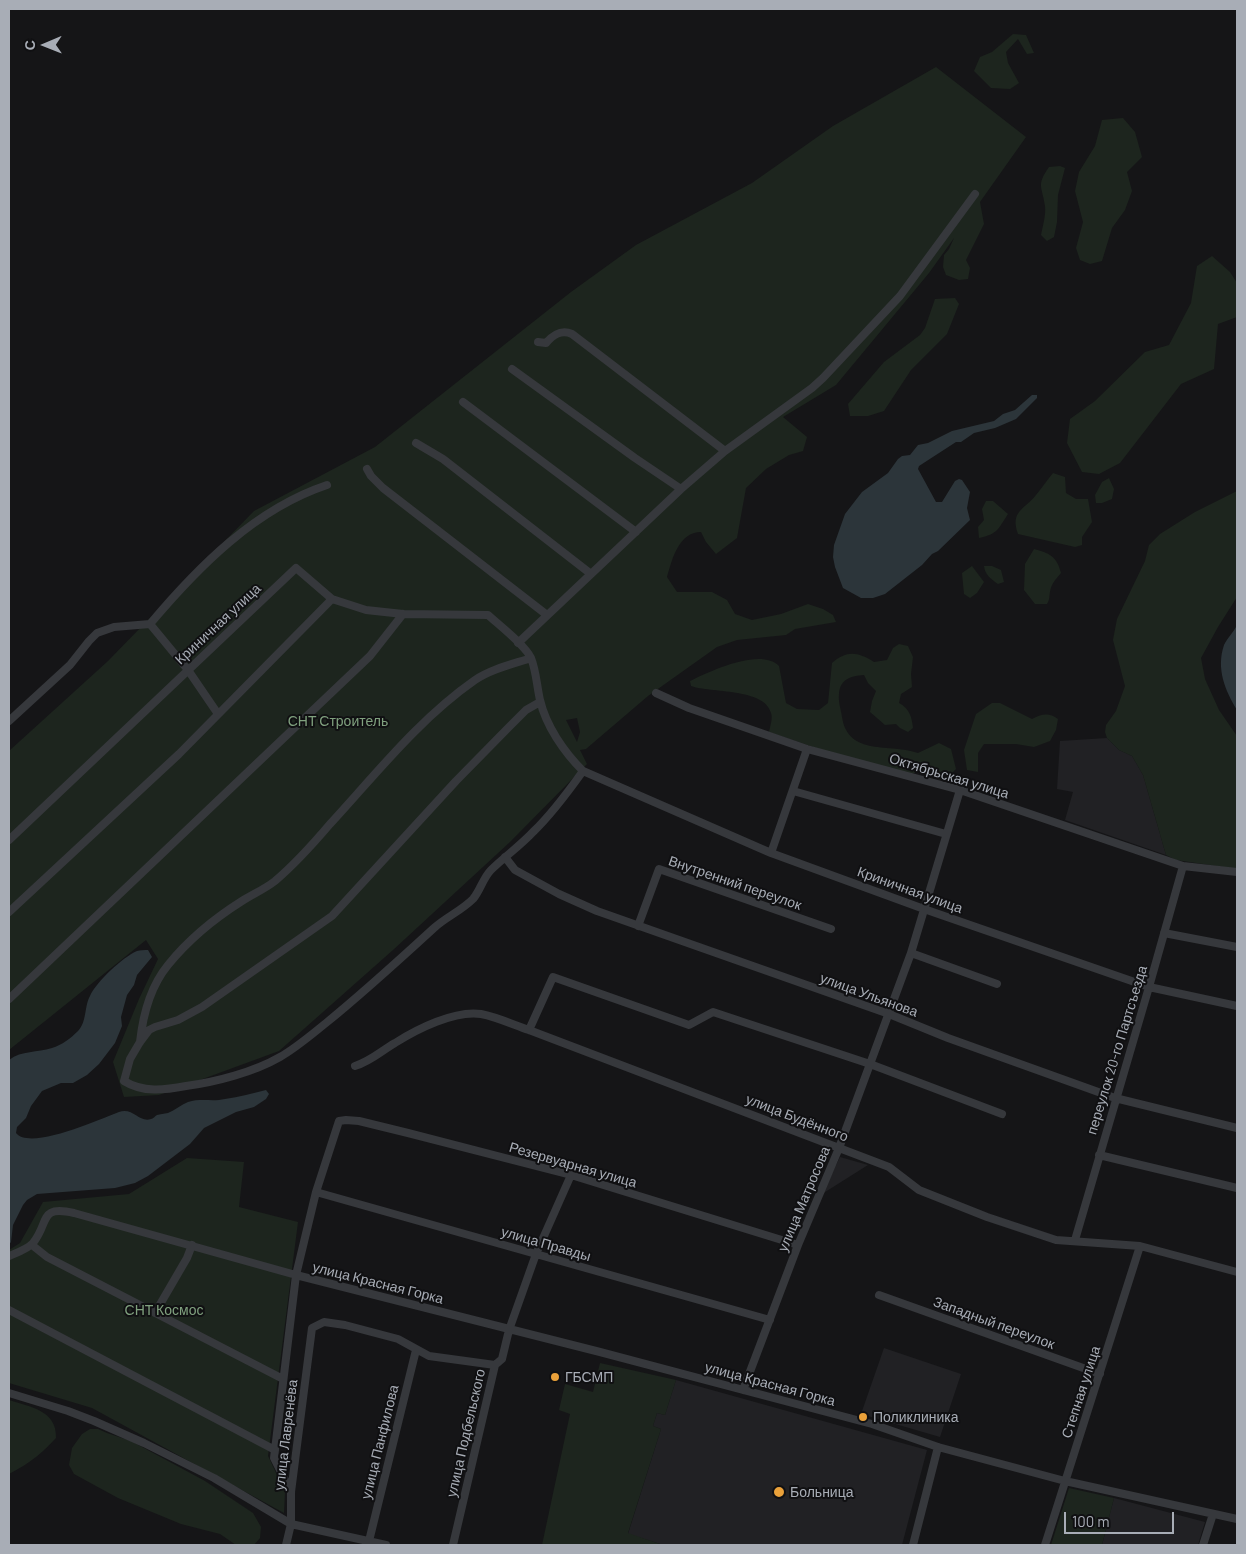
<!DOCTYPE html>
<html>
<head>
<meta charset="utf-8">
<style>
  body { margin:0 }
  #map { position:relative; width:1246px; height:1554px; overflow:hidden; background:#151517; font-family:Barlow,sans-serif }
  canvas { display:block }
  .frame { position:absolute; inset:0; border:10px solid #a8adb6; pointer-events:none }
  .north { position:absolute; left:20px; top:20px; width:50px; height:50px; -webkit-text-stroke:4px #101012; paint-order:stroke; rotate:269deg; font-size:14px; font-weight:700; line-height:20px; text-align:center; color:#a8adb6 }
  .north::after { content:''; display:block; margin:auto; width:18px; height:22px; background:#a8adb6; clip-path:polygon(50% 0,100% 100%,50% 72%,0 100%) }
  .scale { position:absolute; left:1064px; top:1512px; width:110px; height:22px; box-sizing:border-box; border:2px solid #a8adb6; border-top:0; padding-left:6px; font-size:15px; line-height:18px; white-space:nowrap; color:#a8adb6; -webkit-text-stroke:4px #101012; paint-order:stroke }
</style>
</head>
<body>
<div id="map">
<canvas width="1246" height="1554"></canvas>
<div class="frame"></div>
<div class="north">С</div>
<div class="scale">100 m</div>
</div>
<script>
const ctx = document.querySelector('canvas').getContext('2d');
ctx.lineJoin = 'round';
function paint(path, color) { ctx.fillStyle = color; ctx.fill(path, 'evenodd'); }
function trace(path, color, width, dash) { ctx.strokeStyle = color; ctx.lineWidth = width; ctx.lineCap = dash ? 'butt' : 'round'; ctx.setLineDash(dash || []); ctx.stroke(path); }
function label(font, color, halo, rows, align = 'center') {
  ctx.font = font + ' Barlow,sans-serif'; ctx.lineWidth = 4; ctx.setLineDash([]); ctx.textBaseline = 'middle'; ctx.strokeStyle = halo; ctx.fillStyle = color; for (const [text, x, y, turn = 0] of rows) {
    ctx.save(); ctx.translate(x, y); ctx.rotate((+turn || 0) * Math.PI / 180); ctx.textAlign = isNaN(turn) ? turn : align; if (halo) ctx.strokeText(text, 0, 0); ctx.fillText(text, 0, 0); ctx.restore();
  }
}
paint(new Path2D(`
  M1107,738L1119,750L1132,756L1143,775L1166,855L1065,820L1073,792L1057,789L1060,741Z
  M840,1157L868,1165L822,1194Z
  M884,1348L961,1374L940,1437L861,1414Z
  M676,1380L927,1450L902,1545H660V1544L628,1534L661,1429L653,1426L657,1413L665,1415Z
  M1114,1498L1205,1522L1198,1545H1102Z`), '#212124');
paint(new Path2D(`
  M1013,34L1026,35L1034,53L1027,54L1018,39L1006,52L1008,63L1019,83L1010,89L991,88L974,71L980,57L992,52Z
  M936,67L1026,137L980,202L984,224L966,260L970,268L968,279L959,280L946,275L943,267L944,255L949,249L954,238L929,273L836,385L783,417L807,437L803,451L789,455L766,469L746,488L737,538L716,554L706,542L701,532C679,532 672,559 667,577L677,592H712L727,600L735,614L752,620L781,614L808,604L823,609L833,615L836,622L795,629L786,635L737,640L717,647L648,696L586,749L580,750L587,764L510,842L393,950L279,1051L159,1095L124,1097L113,1062L139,999L158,959L146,940L9,1050V751L108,661L254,511L375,447L571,292L636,245L752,183L833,126ZM577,718L580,732L577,742L566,720Z
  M1123,118L1135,132L1142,157L1127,172L1132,191L1125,210L1112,228L1102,261L1090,264L1080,260L1076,248L1083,222L1075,191L1079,172L1095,146L1102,120Z
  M1060,166L1065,168L1058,195L1057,222L1054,237L1047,241L1041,235C1043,225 1046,215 1045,206C1042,185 1036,186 1049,167Z
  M1212,256L1230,272L1237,283V317L1218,324L1214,369L1181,384L1120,463L1099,474L1082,472L1067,443L1070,419L1095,401L1145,352L1169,345L1191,303L1197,266Z
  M955,298L959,304L947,334L911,370L884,411L868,416H850L848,404L884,362L920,335L925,328L935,299Z
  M1053,473L1065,477L1066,493L1076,499H1088L1092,522L1082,537V545L1075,547L1018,534C1010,511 1024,510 1036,495C1042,488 1047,480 1053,473Z
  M1109,478L1114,489L1112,499L1102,503H1096L1095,495L1102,482Z
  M1237,491V597L1218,627L1201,658L1205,679L1219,710L1237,736V869L1176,860L1166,855L1143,775L1132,756L1119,750L1107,738L1105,732L1106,725L1116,711L1125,686L1113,640L1117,619L1145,561L1149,545L1160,534L1195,512Z
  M986,501H993L1008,514C998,529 998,534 979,538L978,527L984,520L982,509Z
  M1034,549C1049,553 1057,556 1061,573C1056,579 1051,584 1050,592C1049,597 1050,599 1047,604H1035L1024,590L1025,564Z
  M972,566L984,582L977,593L970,598L964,594L962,573Z
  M984,566H992L1001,570L1004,582L998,584C991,579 985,575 984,566Z
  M899,644L908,646L913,657L911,674L912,687L901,694L899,703C909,708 912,717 913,728L908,732L900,728L896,724L885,725L870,712L872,701L876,691L868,683L864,675C851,676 840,679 839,694C838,702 841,709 842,717C848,757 891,743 918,753L939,743L951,749L956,769L951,774L941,773L933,767L902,777L769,732C770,727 773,718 771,713C765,688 710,693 691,686L690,681C710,671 761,647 779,666L786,703L797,709L819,710L828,703L832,663C847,650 858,652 874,662L887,660L893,648Z
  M992,703H1000L1032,719C1041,714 1049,712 1058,719L1056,730L1050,741L1034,747L1016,744H984L978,753V772L967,770L964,750L976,714Z
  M187,1158L244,1162L239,1207L298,1222L268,1456L285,1492L284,1513L92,1408L9,1383V1250L20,1243L43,1202L129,1194Z
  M600,1363L676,1380L665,1415L657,1413L653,1426L661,1429L628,1533L660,1544V1545H542L570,1414L559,1410L565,1384L593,1392Z
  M9,1400C30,1407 57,1410 56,1438C40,1455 30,1463 9,1474Z
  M90,1429H98L107,1433L131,1441L205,1481L253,1513L261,1527L260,1538L254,1545H236L220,1534L181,1524L118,1498L74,1474L69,1465L72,1448L82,1434Z
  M1069,1488L1114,1498L1102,1545H1051Z`), '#1d251e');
paint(new Path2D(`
  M1032,395H1037V398L1016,419L995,428L974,433L961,442H956L919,466L918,469L936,502H942L955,481L959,479L962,480L970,492L967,508L970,520L938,551L932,554L922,565L885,594L873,598H861L843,588L835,567L833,557L834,545L845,514L862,492L888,473L898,459L902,456L910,455L918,445L928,443L952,431L994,421L1003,414L1015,410Z
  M1237,625V710C1225,690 1216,669 1224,645C1227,638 1234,632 1237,625Z
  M148,950L152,957L137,975L134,985L127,995L121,1017L122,1026L115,1043L99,1064L87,1075L73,1083H61L42,1091L31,1106L26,1118L17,1127L16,1133C30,1151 100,1119 119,1112C133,1107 139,1123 151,1119C153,1119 155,1116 157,1115C160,1114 164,1114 168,1113C175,1110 181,1105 188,1102C201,1098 213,1102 225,1099C239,1097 253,1093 266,1090L269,1094L266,1099L254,1107L236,1112L204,1128L190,1144L148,1176L135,1183L115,1188L37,1194L27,1200L23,1205L13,1225L11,1242L9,1245V1060C22,1050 37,1053 52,1048C62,1045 71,1038 78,1031C87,1022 84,1007 90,996C96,982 123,957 137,951C140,950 144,950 148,950Z`), '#2c353a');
trace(new Path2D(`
  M538,342L546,343C553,335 561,329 572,334L725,451
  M512,369L635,458L681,489
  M463,402L636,532
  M416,443L443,459L591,574
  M367,469L371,476L383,488L547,615
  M150,624L188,670L218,714
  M518,643L681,489L725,451L812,388L823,378L900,296L975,194
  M656,693L689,708L807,749L960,790L1183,866L1237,872
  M540,702L526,710L509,727L456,781L332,916L202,1007L178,1020L155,1027L149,1030L140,1042L130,1059L124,1081C143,1093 165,1090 186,1086C216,1082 254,1072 280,1057C296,1048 311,1035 326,1023C363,993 398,961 434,928C446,917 461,911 473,899C480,891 483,878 491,870C504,857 520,846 533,832C552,814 568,792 583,771
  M9,721L70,665L89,641L97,633L114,627L150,624C198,567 255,509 327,485
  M793,791L946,834
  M9,840L296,568L332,599L366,610L403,614L488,615C499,625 525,645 531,658C536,670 537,687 540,700C546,726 564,752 583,771L771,853L924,909L1149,987L1237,1006
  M771,853L807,749
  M505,857L515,870L559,894L597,911L889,1014L948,1038L1115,1098L1237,1128
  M9,912L179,754L332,599
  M638,926L659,869L831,929
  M1164,933L1237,947
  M911,953L997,984
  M9,999L370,656L403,614
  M529,1030L553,977L689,1025L713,1012L870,1064L1002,1114
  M140,1042C143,1014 150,987 168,965C189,939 215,918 242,901C253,894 265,889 275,881C295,864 313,844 330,824C376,774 419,719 475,680C491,669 513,664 531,658
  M355,1066C371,1061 381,1051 395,1043C417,1029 455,1010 481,1014C497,1017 514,1025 529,1030L889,1167L919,1190L987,1217L1056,1240L1140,1246L1237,1272
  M1099,1155L1237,1188
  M316,1192L770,1320
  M1075,1240L1149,987L1183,866
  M32,1245L47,1257L283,1379
  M9,1256C16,1253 28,1249 33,1243C50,1222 38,1205 74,1213L296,1275L600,1352L872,1424L938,1447L1065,1481L1237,1519
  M879,1295L1100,1374
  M9,1310L275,1450
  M155,1313L187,1258L192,1245
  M743,1390L798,1245L839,1148L911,953L960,790
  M9,1393L68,1411L94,1421L144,1443L214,1478L291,1524L386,1545
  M291,1492L274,1458L296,1275L316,1192L339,1121L346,1120L359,1121L408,1133L571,1175L798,1245
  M369,1541L416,1350
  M286,1545L291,1524V1492L312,1328L324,1322L345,1325L398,1339L429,1356L495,1365
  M453,1545L495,1365L502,1359L509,1330L536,1254L571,1175
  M913,1545L938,1447
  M1045,1545L1140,1246
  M1203,1545L1213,1514`), '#36383c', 8);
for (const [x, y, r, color] of [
  [555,1377,5,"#eaa13a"],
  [863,1417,5,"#eaa13a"],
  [779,1492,6,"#eaa13a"]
]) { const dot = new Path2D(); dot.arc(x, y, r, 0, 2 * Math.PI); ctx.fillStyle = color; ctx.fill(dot); trace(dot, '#101012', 2); }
label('14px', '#a8adb6', '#101012', [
  ["Криничная улица",218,624,-43],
  ["Октябрьская улица",949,776,17],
  ["Внутренний переулок",735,883,19],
  ["Криничная улица",910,890,20],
  ["улица Ульянова",869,995,20],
  ["переулок 20-го Партсъезда",1117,1050,-73],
  ["улица Будённого",797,1118,21],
  ["Резервуарная улица",573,1165,16],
  ["улица Матросова",804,1199,-67],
  ["улица Правды",546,1244,16],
  ["улица Красная Горка",378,1283,14],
  ["Западный переулок",994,1323,20],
  ["улица Красная Горка",770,1384,15],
  ["Степная улица",1081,1392,-72],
  ["улица Подбельского",466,1433,-77],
  ["улица Лавренёва",286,1435,-83],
  ["улица Панфилова",380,1442,-76]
]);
label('14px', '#80a17f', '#101012', [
  ["СНТ Строитель",338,721],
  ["СНТ Космос",164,1310]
]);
label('14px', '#a8adb6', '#101012', [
  ["ГБСМП",565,1377],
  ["Поликлиника",873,1417],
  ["Больница",790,1492]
], 'left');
</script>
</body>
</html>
